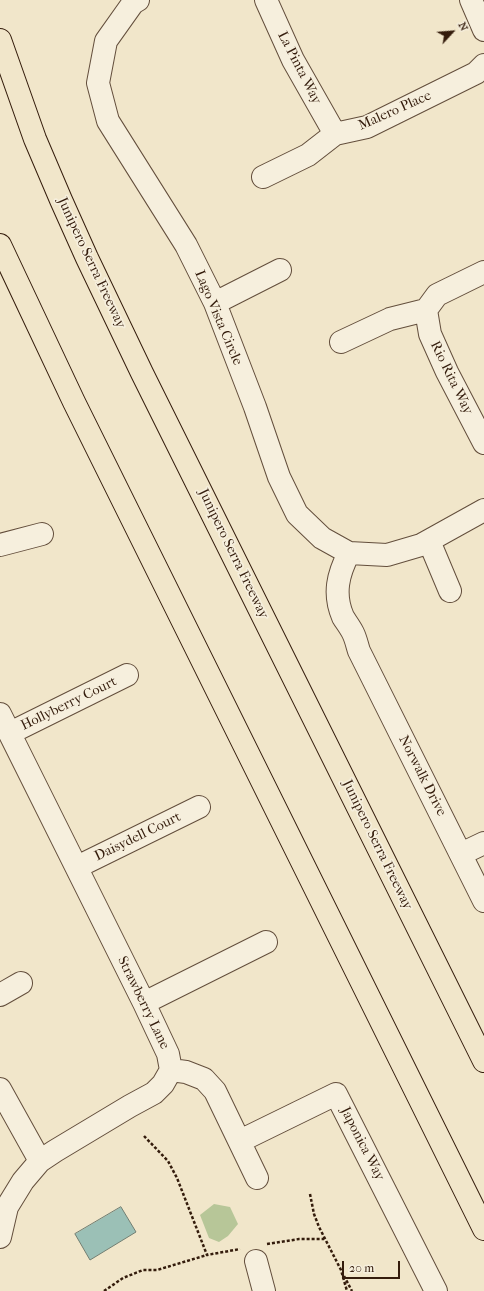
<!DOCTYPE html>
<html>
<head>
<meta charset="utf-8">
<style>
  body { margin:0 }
  #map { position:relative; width:484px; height:1291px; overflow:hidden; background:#f1e6ca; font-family:"IM FELL French Canon",serif }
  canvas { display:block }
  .north { position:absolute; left:432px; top:12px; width:40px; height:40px; -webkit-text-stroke:3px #f6efdd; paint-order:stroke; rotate:64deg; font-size:11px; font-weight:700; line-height:16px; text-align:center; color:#341c0c }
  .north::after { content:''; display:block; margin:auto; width:14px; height:18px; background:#341c0c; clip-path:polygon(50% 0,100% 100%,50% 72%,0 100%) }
  .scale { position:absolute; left:342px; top:1261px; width:58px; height:18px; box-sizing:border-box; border:2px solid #341c0c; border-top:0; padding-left:5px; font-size:12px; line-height:14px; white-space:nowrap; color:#341c0c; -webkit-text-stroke:3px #f6efdd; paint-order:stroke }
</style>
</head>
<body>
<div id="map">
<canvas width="484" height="1291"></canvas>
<div class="north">N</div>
<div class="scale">20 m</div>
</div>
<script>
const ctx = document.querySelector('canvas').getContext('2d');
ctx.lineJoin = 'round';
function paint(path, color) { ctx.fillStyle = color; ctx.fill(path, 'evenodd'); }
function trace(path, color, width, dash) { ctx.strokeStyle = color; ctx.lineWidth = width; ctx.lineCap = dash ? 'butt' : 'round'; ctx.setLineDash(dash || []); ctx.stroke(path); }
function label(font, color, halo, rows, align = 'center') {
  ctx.font = font + ' "IM FELL French Canon",serif'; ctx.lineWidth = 3.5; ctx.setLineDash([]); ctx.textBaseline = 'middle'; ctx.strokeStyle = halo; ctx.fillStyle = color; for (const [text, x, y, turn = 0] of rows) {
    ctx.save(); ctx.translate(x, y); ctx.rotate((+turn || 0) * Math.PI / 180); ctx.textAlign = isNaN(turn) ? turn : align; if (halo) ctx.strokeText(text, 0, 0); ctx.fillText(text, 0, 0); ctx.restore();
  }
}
paint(new Path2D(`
  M214,1204L230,1207L238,1224L228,1236L219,1242L209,1238L200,1215Z`), '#b7c698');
const water = new Path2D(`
  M121,1207L136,1232L90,1260L75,1234Z`);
paint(water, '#9bc0b6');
trace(water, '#727e72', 1);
const minor = new Path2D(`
  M138,0L133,3L106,41L98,83L108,121L186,245L215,303L255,407L279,477L297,514L322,538L349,553L387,555L421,545L484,510
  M266,0L293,60L335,134
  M471,0L484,30
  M263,177L308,155L335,134L367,127L476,73L484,65
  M215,303L280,270
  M426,310L430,334L447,372L484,443
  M341,342L390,319L426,310L437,295L484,272
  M429,541L450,591
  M0,545L42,534
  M349,553C338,574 333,594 343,617C346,622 350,627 353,633C356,639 357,645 359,651L484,901
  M0,714L144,1003L168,1054L171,1070L163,1084L154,1093L130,1106L55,1151L40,1161L23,1181L7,1207L0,1237
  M10,733L127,675
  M461,854L484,843
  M77,867L199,807
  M0,995L21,983
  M144,1003L266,942
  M171,1070L186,1072L204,1079L215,1091L257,1178
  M0,1089L40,1161
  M240,1141L336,1094L436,1291
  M256,1261L264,1291`);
const highway = new Path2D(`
  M0,40L35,139L61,200L87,258L142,373L484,1061
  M0,245L74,402L484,1229`);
trace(minor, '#634e3c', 24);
trace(highway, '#341c0c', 24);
trace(new Path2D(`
  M144,1136L168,1161L177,1178L207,1255L240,1249
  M310,1194L314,1214L319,1227L341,1270L347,1291
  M267,1244L299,1239H324
  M344,1276L352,1291
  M104,1291L123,1278L143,1270H157L207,1255`), '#341c0c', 2.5, [3, 2]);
trace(minor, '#f6efdd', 22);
trace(highway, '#f1e6ca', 22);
label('14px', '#341c0c', '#f6efdd', [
  ["La Pinta Way",299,68,63],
  ["Malero Place",395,111,-24],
  ["Junipero Serra Freeway",91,263,65],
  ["Lago Vista Circle",218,318,67],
  ["Rio Rita Way",451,378,64],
  ["Junipero Serra Freeway",233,554,64],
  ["Hollyberry Court",69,704,-26],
  ["Norwalk Drive",422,776,63],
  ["Daisydell Court",138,837,-26],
  ["Junipero Serra Freeway",377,845,64],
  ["Strawberry Lane",143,1003,64],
  ["Japonica Way",362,1144,63]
]);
</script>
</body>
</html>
